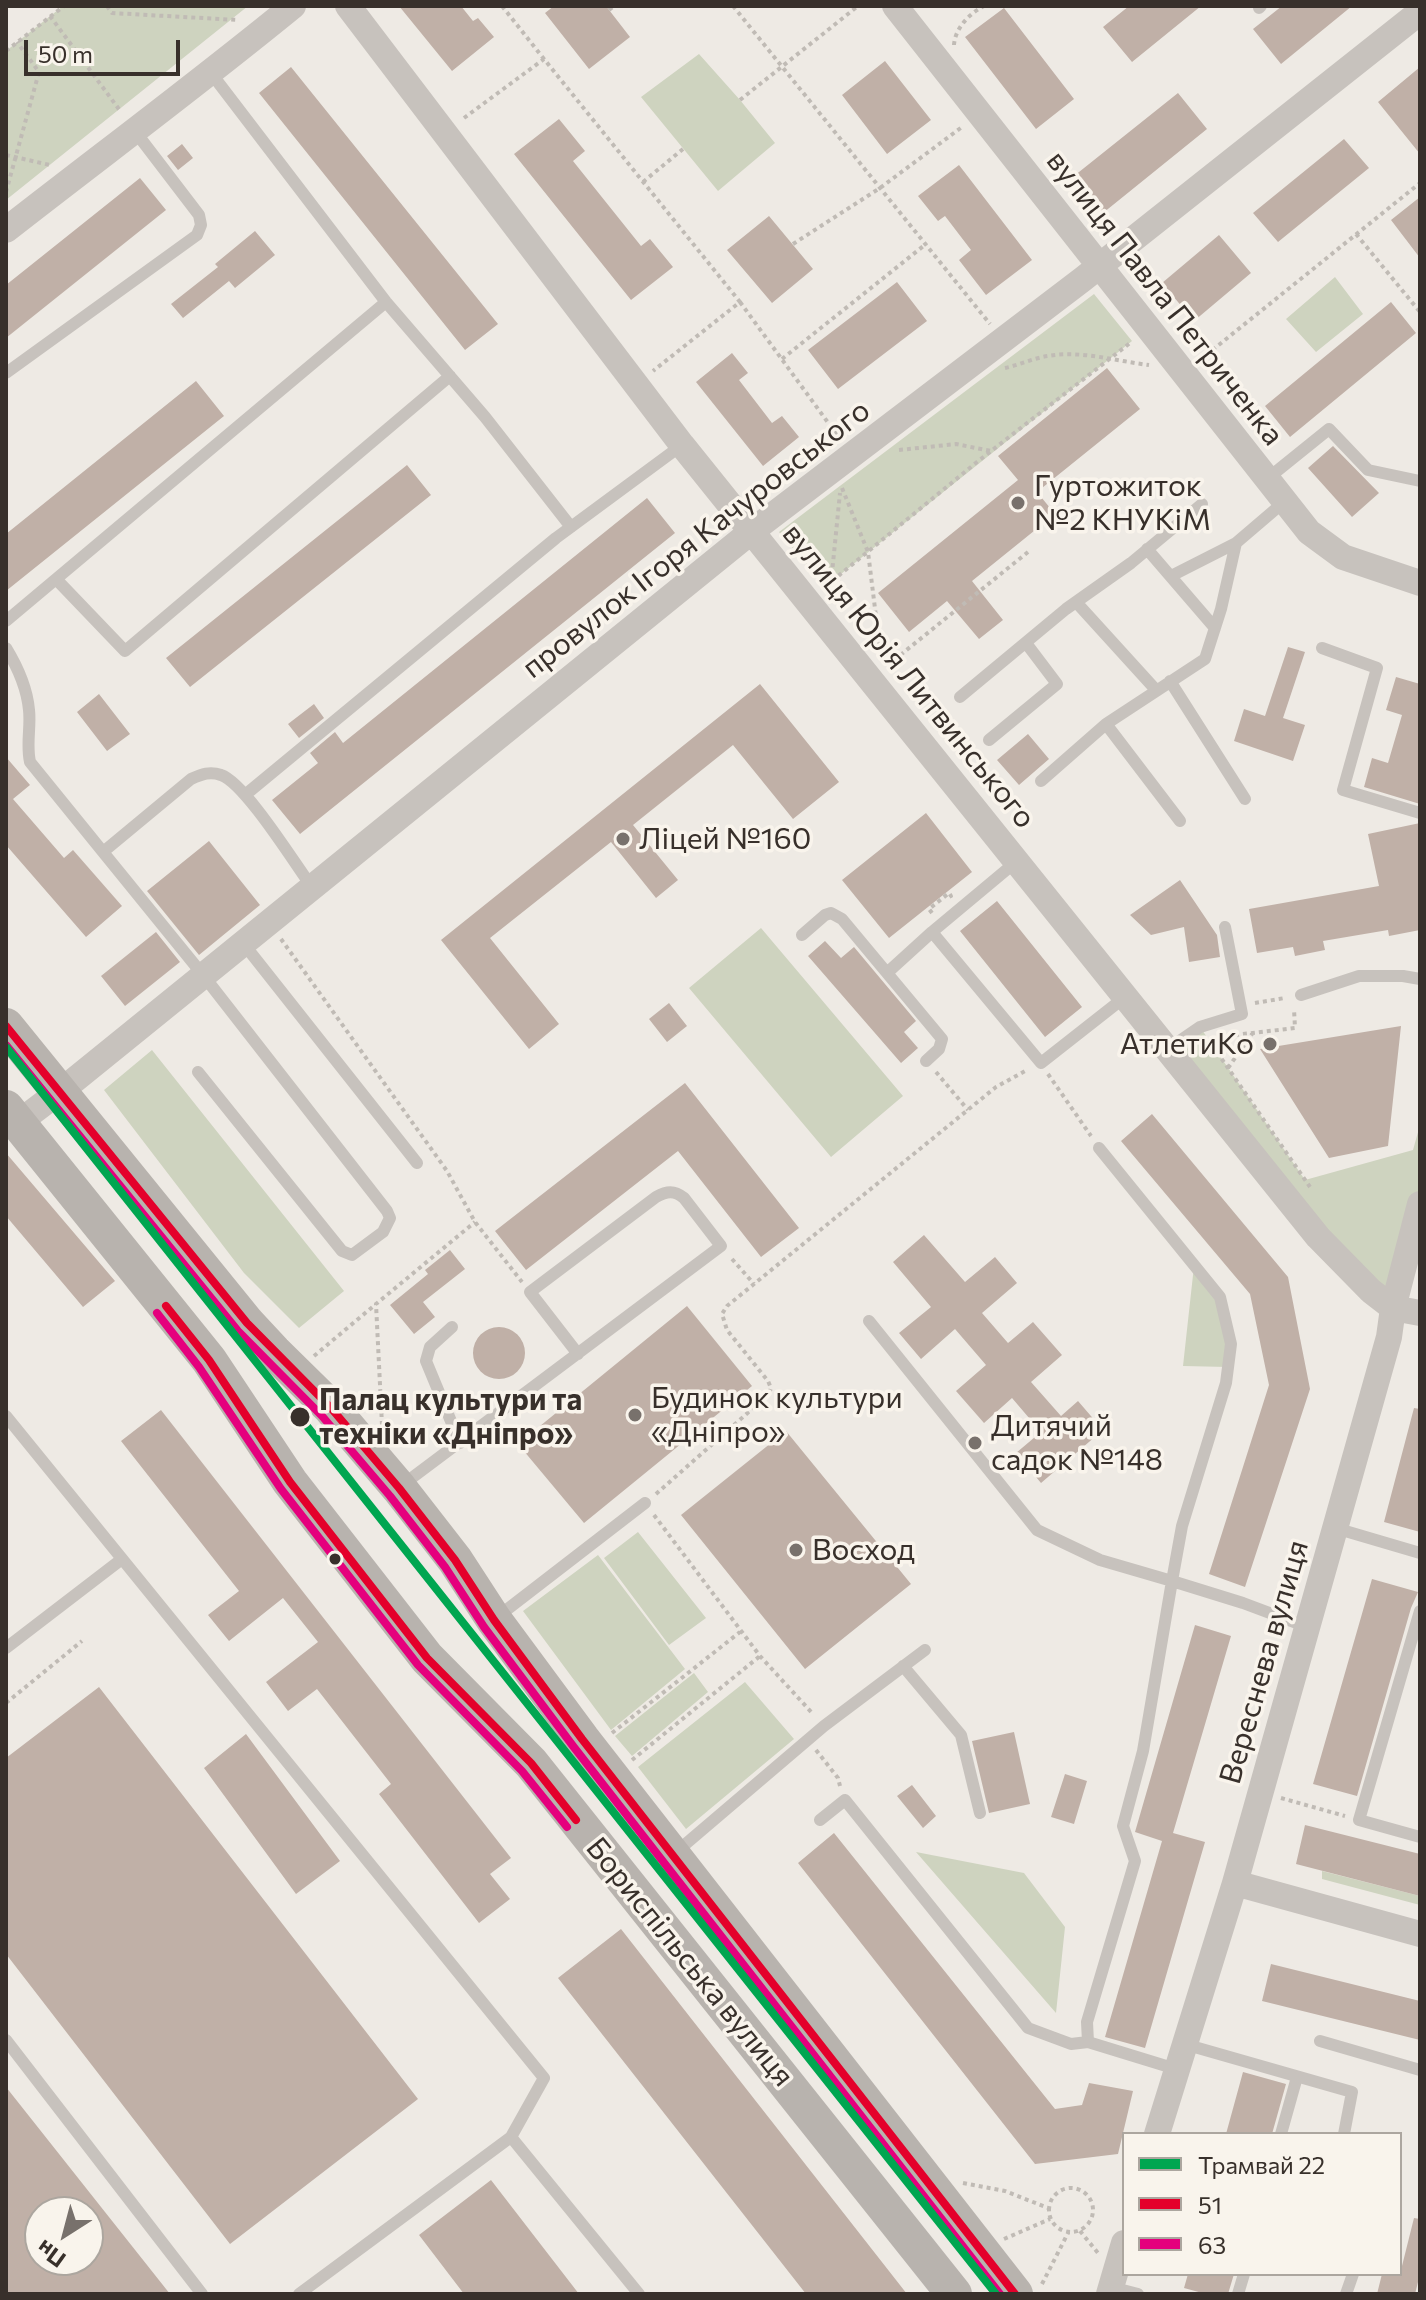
<!DOCTYPE html>
<html>
<head>
<meta charset="utf-8">
<style>
  body { margin:0 }
  #map { position:relative; width:1426px; height:2300px; overflow:hidden; background:#eeeae4; font-family:Commissioner,sans-serif }
  canvas { display:block }
  .frame { position:absolute; inset:0; border:8px solid #38302b; pointer-events:none }
  .legend { position:absolute; left:1122px; top:2132px; width:280px; height:144px; box-sizing:border-box; background:#f9f4ec; border:2px solid #aca69f; margin:0; padding:10px 14px; list-style:none; font-size:24px; color:#38302b }
  .legend li { display:flex; align-items:center; gap:16px; height:40px }
  .legend b { width:40px; border:2px solid #aca69f }
  .north { position:absolute; left:24px; top:2196px; width:80px; height:80px; box-sizing:border-box; background:#f9f4ec; border:2px solid #aca69f; border-radius:50%; rotate:216deg; font-size:22px; font-weight:700; line-height:32px; text-align:center; color:#38302b }
  .north::after { content:''; display:block; margin:auto; width:28px; height:36px; background:#78716c; clip-path:polygon(50% 0,100% 100%,50% 72%,0 100%) }
  .scale { position:absolute; left:24px; top:40px; width:156px; height:36px; box-sizing:border-box; border:4px solid #38302b; border-top:0; padding-left:10px; font-size:24px; line-height:28px; white-space:nowrap; color:#38302b; -webkit-text-stroke:6px #f9f4ec; paint-order:stroke }
</style>
</head>
<body>
<div id="map">
<canvas width="1426" height="2300"></canvas>
<div class="frame"></div>
<ul class="legend">
<li><b style="height:10px;background:#00a651"></b>Трамвай 22</li>
<li><b style="height:10px;background:#e4002b"></b>51</li>
<li><b style="height:10px;background:#e5007d"></b>63</li>
</ul>
<div class="north">Пн</div>
<div class="scale">50 m</div>
</div>
<script>
const ctx = document.querySelector('canvas').getContext('2d');
ctx.lineJoin = 'round';
function paint(path, color) { ctx.fillStyle = color; ctx.fill(path, 'evenodd'); }
function trace(path, color, width, dash) { ctx.strokeStyle = color; ctx.lineWidth = width; ctx.lineCap = dash ? 'butt' : 'round'; ctx.setLineDash(dash || []); ctx.stroke(path); }
function label(font, color, halo, rows, align = 'center') {
  ctx.font = font + ' Commissioner,sans-serif'; ctx.lineWidth = 7; ctx.setLineDash([]); ctx.textBaseline = 'middle'; ctx.strokeStyle = halo; ctx.fillStyle = color; for (const [text, x, y, turn = 0] of rows) {
    ctx.save(); ctx.translate(x, y); ctx.rotate((+turn || 0) * Math.PI / 180); ctx.textAlign = isNaN(turn) ? turn : align; if (halo) ctx.strokeText(text, 0, 0); ctx.fillText(text, 0, 0); ctx.restore();
  }
}
paint(new Path2D(`
  M63,6H248L6,200V51Z
  M699,54L740,100L775,143L718,191L641,97Z
  M1335,277L1363,314L1316,352L1286,319Z
  M1094,294L1132,341L826,586L779,532Z
  M761,928L903,1096L831,1157L689,988Z
  M1200,1027L1305,1180L1413,1150L1420,1125V1204L1393,1308L1168,1049Z
  M152,1050L344,1291L299,1328L244,1273L104,1090Z
  M1194,1266L1220,1297L1228,1367L1183,1366Z
  M638,1532L706,1618L669,1645L604,1558Z
  M598,1555L685,1669L611,1730L523,1611Z
  M694,1673L708,1692L632,1756L615,1736Z
  M745,1682L794,1739L686,1829L638,1767Z
  M916,1852L1024,1873L1065,1927L1056,2013Z
  M1322,1871L1420,1896V1905L1322,1879Z`), '#ced3bf');
paint(new Path2D(`
  M399,6H461L473,21L478,18L494,37L452,71Z
  M554,6H606L630,37L589,69L545,13Z
  M1129,6H1201L1132,62L1103,27Z
  M1282,6H1352L1281,64L1253,29Z
  M1004,8L1074,99L1036,129L965,37Z
  M885,61L931,120L887,154L842,95Z
  M291,67L498,324L465,350L259,93Z
  M1420,67V154L1378,102Z
  M1178,93L1207,129L1103,213L1074,176Z
  M559,119L585,151L573,161L641,246L650,239L673,267L631,300L514,154Z
  M1344,139L1369,168L1278,242L1253,213Z
  M182,144L193,158L178,170L167,156Z
  M959,165L1032,260L986,295L959,260L971,250L945,216L938,221L918,196Z
  M140,178L166,210L6,338V285Z
  M1420,197V258L1391,220Z
  M769,216L813,269L772,303L727,250Z
  M255,231L275,255L235,288L229,281L183,318L171,304L218,267L215,264Z
  M1219,235L1251,273L1194,321L1162,283Z
  M897,282L927,321L838,389L808,350Z
  M1391,302L1416,333L1290,437L1265,406Z
  M732,353L748,373L739,380L772,423L782,416L799,437L763,466L696,382Z
  M1107,368L1140,409L1037,492L1055,514L972,581L1003,620L979,639L947,601L909,632L878,593L1018,480L998,456Z
  M196,381L224,416L6,591V534Z
  M1333,446L1379,493L1352,517L1308,468Z
  M407,465L431,495L190,687L166,658Z
  M647,498L675,533L300,834L272,800L318,763L310,753L335,732L343,743Z
  M1288,647L1305,652L1283,718L1305,725L1293,761L1234,741L1244,709L1265,716Z
  M1396,677L1420,684V804L1364,787L1372,758L1388,763L1402,715L1386,710Z
  M760,684L839,782L793,819L733,745L633,825L678,880L656,898L611,842L490,938L559,1024L529,1049L441,940Z
  M99,694L130,734L107,751L77,712Z
  M314,704L324,718L299,738L288,724Z
  M1028,734L1049,759L1019,785L997,760Z
  M6,757L30,785L13,799L64,858L73,850L122,906L86,937L6,845Z
  M926,813L972,872L889,938L842,880Z
  M1420,823V930L1389,936L1388,930L1323,941L1325,950L1295,956L1293,947L1257,953L1249,909L1379,886L1368,834Z
  M209,841L260,905L199,955L147,891Z
  M1180,880L1217,935L1220,957L1189,962L1184,927L1151,935L1130,915Z
  M997,901L1082,1007L1045,1037L960,931Z
  M156,932L180,962L125,1006L101,976Z
  M825,941L841,958L854,947L916,1021L904,1032L918,1048L901,1063L808,956Z
  M669,1003L687,1026L667,1042L649,1019Z
  M1401,1026L1388,1146L1329,1158L1260,1049Z
  M685,1083L799,1228L761,1257L678,1151L526,1270L495,1231Z
  M1152,1114L1288,1277L1310,1389L1245,1587L1209,1574L1269,1385L1250,1294L1121,1141Z
  M6,1153L115,1281L83,1307L6,1216Z
  M924,1235L965,1282L995,1257L1017,1283L982,1313L1008,1343L1033,1322L1062,1355L1031,1382L1061,1416L1078,1401L1103,1430L1041,1483L1016,1453L1041,1432L1012,1398L984,1423L956,1391L986,1365L955,1329L921,1359L899,1333L931,1307L893,1262Z
  M450,1250L465,1269L423,1302L435,1317L414,1334L390,1305L428,1274L425,1270Z
  M687,1306L752,1386L584,1523L518,1444Z
  M473 1353a26 26 0 1 1 52 0a26 26 0 1 1-52 0Z
  M1414,1408L1420,1409V1532L1384,1522Z
  M161,1410L511,1858L490,1874L510,1899L479,1923L379,1794L391,1784L317,1689L288,1711L266,1682L318,1642L283,1598L229,1641L208,1615L239,1591L121,1441Z
  M786,1431L911,1584L805,1669L681,1515Z
  M1372,1579L1418,1592L1411,1608L1357,1796L1313,1784Z
  M1195,1625L1231,1636L1173,1833L1205,1842L1145,2048L1105,2037L1162,1841L1135,1832Z
  M99,1687L418,2099L230,2244L6,1954V1758Z
  M1014,1732L1030,1804L989,1813L972,1741Z
  M246,1734L340,1861L296,1894L204,1768Z
  M1065,1774L1087,1781L1074,1824L1051,1817Z
  M912,1785L936,1816L923,1828L897,1796Z
  M1305,1825L1420,1854V1896L1296,1864Z
  M834,1833L1055,2109L1082,2105L1089,2083L1133,2091L1118,2154L1035,2164L798,1863Z
  M621,1929L907,2294H806L558,1978Z
  M1271,1964L1420,2001V2040L1262,2001Z
  M1243,2072L1286,2084L1272,2134H1226Z
  M6,2087L105,2212L170,2294H6ZM40,2212H88V2260H40Z
  M491,2180L579,2294H464L419,2235Z
  M1414,2218L1420,2219V2274L1415,2294H1377L1382,2274H1400Z
  M1188,2274H1234L1228,2294H1206L1184,2288Z`), '#c0b0a7');
trace(new Path2D(`
  M107,6L112,13L238,20
  M502,6L544,59
  M733,6L990,324
  M609,10L614,6
  M50,16L121,112
  M954,45C955,28 970,13 984,6
  M6,51L64,6
  M740,100L858,6
  M464,118L544,59L740,302L653,371
  M6,155L50,165
  M643,182L683,149
  M6,192L39,72L17,42
  M1356,234L1420,312
  M793,244L880,188L962,127
  M740,302L840,439
  M782,359L926,244
  M1200,360L1420,183
  M1005,368C1019,365 1034,358 1048,356C1081,350 1115,361 1149,365
  M899,450L956,444L991,451
  M842,488L868,552L881,657
  M831,583L840,493
  M826,586L977,462L1130,343
  M888,665L1028,552
  M932,913L929,909L949,893L951,896L949,897
  M281,939L447,1171L475,1222L522,1282
  M1255,1003L1285,998
  M1235,1035L1295,1028L1294,1009
  M1208,1039L1310,1187
  M1228,1068L1252,1034
  M936,1072L968,1110
  M1048,1074L1091,1136
  M732,1259L754,1284
  M314,1356L376,1304
  M382,1425L376,1304L475,1222
  M656,1494L769,1394L771,1388L768,1381L727,1330L722,1314L727,1306L996,1087L1027,1070
  M654,1515L760,1656L813,1714
  M6,1703L82,1641
  M612,1733L740,1632
  M816,1750L838,1778L840,1786
  M632,1760L760,1656
  M1281,1798L1345,1816
  M963,2183L1005,2191L1048,2208
  M1049 2210a22 22 0 1 1 44 0a22 22 0 1 1-44 0Z
  M1080,2231L1098,2253
  M1004,2239L1050,2219
  M1042,2284L1068,2233`), '#c0bbb5', 4, [4, 4]);
trace(new Path2D(`
  M1259,8L1261,6
  M211,73L386,302L485,417L571,527
  M6,373L197,235L201,225L199,215L134,130
  M1267,479L1329,429L1368,470L1420,481
  M1147,549L1215,628
  M1171,576L1236,543L1284,502
  M56,579L125,651L450,376
  M1076,602L1156,690
  M6,621L386,302
  M6,648C17,666 27,688 29,710C31,727 26,744 30,762L103,852
  M1322,648L1377,668L1343,790L1420,813
  M1170,681L1245,799
  M960,697L1066,609L1131,563L1202,504
  M989,740L1057,684L1026,643
  M1041,781L1106,724
  M245,795L556,538L682,445
  M1180,821L1106,724L1205,659L1221,609L1236,543
  M1017,861L932,932L1041,1063L1125,997
  M802,935L825,915L831,913L842,919L942,1039L939,1049L926,1061
  M243,943L417,1163
  M888,972L932,932
  M1301,995L1359,976H1403L1420,979
  M1168,1049L1200,1027L1242,1014L1225,927
  M198,1072L342,1251L352,1255L383,1232L390,1218L387,1211L203,975L103,852L191,779C202,774 210,771 221,775C245,783 295,864 312,887
  M1099,1148L1220,1297L1231,1344L1226,1383L1182,1526L1172,1581L1243,1603L1307,1627
  M869,1321L1037,1530L1100,1560L1172,1581L1143,1751L1123,1826L1135,1861L1087,2022L1088,2042
  M452,1327L430,1347L426,1361L460,1443
  M6,1416L544,2078L511,2137L299,2294
  M401,1486L721,1246L684,1198C674,1190 667,1191 656,1197L530,1292L578,1354
  M1335,1528L1420,1553
  M1420,1611L1359,1820L1420,1837
  M496,1618L645,1503
  M6,1648L122,1559
  M903,1666L961,1735L980,1813
  M820,1820L845,1800L1028,2028L1071,2044L1088,2042L1176,2069
  M675,1853L824,1726L925,1650
  M6,2040L202,2294
  M1320,2041L1420,2070
  M1184,2044L1352,2092L1344,2134
  M1281,2134L1297,2077
  M511,2137L639,2294
  M1111,2287L1138,2294
  M1238,2294L1244,2274
  M1346,2294L1353,2274`), '#c7c2bd', 12);
trace(new Path2D(`
  M348,6L682,445L1318,1237L1371,1291L1393,1308L1420,1313
  M895,6L1309,532L1343,557L1420,583
  M6,230C102,155 199,83 293,6
  M18,1123L72,1082L752,531L1083,279L1420,12
  M1235,1883L1420,1934
  M1157,2134L1235,1883L1389,1337L1393,1308L1420,1204
  M1109,2294L1124,2243`), '#c7c2bd', 26);
trace(new Path2D(`
  M6,1026L247,1323L274,1352L331,1408L399,1488L455,1560L494,1620L582,1739L1015,2294
  M6,1108L209,1360L290,1482L427,1658L531,1763L954,2294`), '#b8b3ae', 36);
trace(new Path2D(`
  M6,1026L247,1323L331,1408L399,1488L455,1560L494,1620L582,1739L1015,2294
  M166,1306L209,1360L290,1482L427,1658L531,1763L576,1820`), '#e4002b', 8);
trace(new Path2D(`
  M6,1045L238,1331L322,1416L390,1496L445,1567L484,1627L573,1746L1000,2294
  M157,1313L199,1367L281,1489L418,1665L522,1771L567,1827`), '#e5007d', 8);
trace(new Path2D(`
  M6,1047L996,2294`), '#00a651', 8);
for (const [x, y, r, color] of [
  [1018,503,8,"#78716c"],
  [623,839,8,"#78716c"],
  [1270,1044,8,"#78716c"],
  [635,1415,8,"#78716c"],
  [300,1417,11,"#38302b"],
  [975,1443,8,"#78716c"],
  [796,1550,8,"#78716c"],
  [335,1559,7,"#38302b"]
]) { const dot = new Path2D(); dot.arc(x, y, r, 0, 2 * Math.PI); ctx.fillStyle = color; ctx.fill(dot); trace(dot, '#f9f4ec', 3); }
label('30px', '#38302b', '#f9f4ec', [
  ["вулиця Павла Петриченка",1165,298,52],
  ["провулок Ігоря Качуровського",696,539,-38],
  ["вулиця Юрія Литвинського",909,676,51],
  ["Вереснева вулиця",1264,1662,-74],
  ["Бориспільська вулиця",690,1962,51]
]);
label('30px', '#38302b', '#f9f4ec', [
  ["Гуртожиток",1034,486],
  ["№2 КНУКіМ",1034,520],
  ["Ліцей №160",639,839],
  ["АтлетиКо",1254,1044,"right"],
  ["Будинок культури",651,1398],
  ["«Дніпро»",651,1432],
  ["Дитячий",991,1426],
  ["садок №148",991,1460],
  ["Восход",812,1550]
], 'left');
label('bold 30px', '#38302b', '#f9f4ec', [
  ["Палац культури та",319,1400],
  ["техніки «Дніпро»",319,1434]
], 'left');
</script>
</body>
</html>
